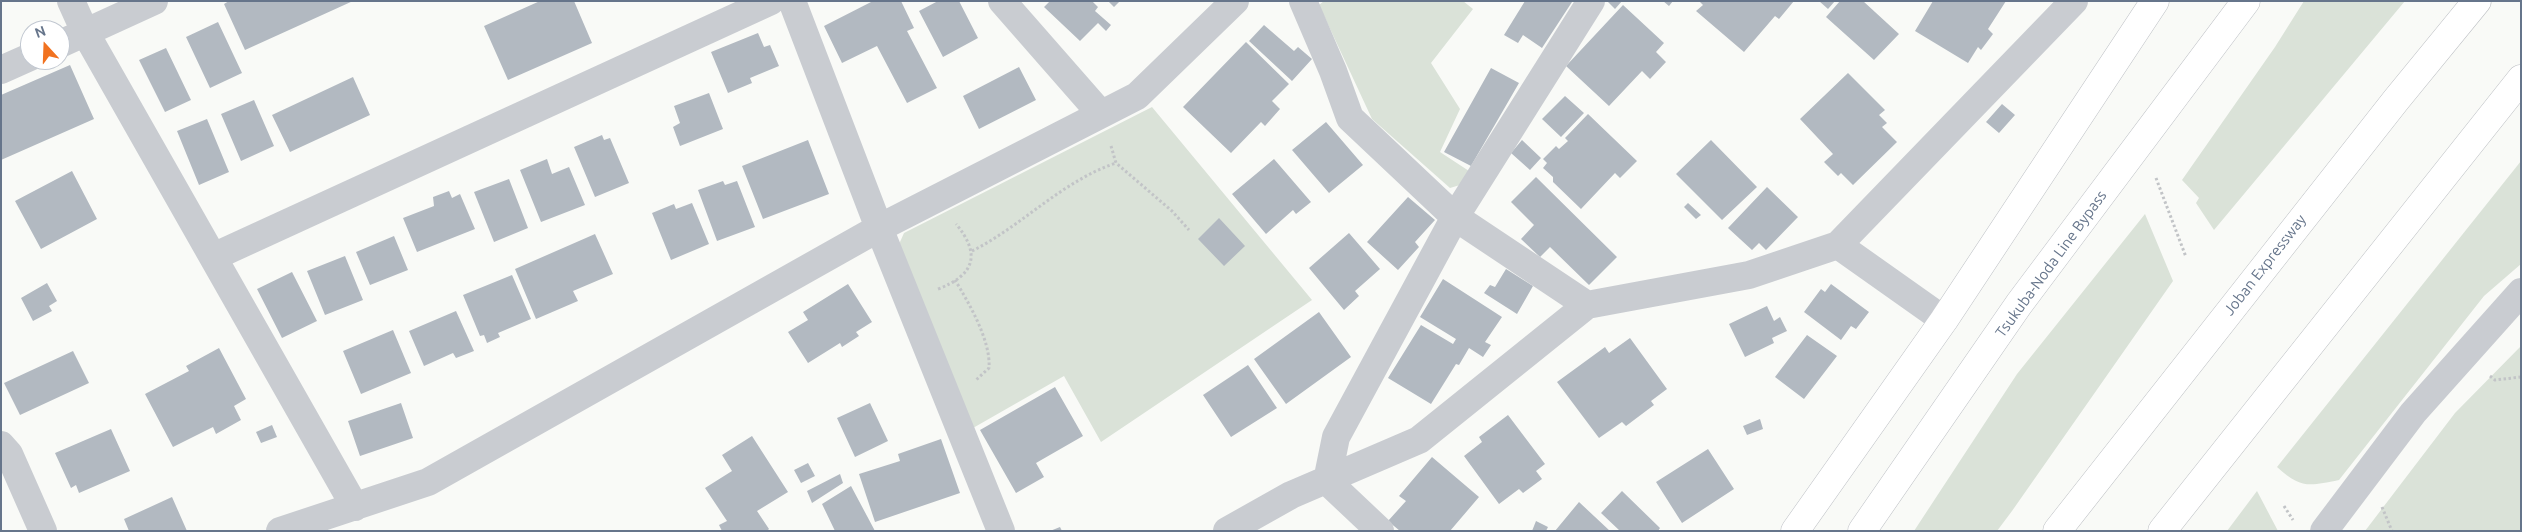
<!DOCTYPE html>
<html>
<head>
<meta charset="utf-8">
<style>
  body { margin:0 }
  #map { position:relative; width:2522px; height:532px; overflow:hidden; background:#f9faf7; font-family:Ubuntu,sans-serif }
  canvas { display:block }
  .frame { position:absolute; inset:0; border:2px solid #66758b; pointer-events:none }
  .north { position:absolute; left:20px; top:20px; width:50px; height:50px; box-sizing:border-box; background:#fff; border:1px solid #c2c8d1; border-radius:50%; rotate:340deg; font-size:14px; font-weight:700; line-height:20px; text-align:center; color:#66758b }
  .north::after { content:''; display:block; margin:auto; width:18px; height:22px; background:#f17220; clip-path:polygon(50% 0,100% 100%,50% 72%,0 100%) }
</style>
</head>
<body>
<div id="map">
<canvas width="2522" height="532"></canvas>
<div class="frame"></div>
<div class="north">N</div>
</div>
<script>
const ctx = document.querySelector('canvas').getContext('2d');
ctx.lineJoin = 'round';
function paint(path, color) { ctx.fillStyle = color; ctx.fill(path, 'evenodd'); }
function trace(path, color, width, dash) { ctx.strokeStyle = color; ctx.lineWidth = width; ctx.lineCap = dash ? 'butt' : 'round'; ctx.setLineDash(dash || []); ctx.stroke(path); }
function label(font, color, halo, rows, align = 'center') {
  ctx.font = font + ' Ubuntu,sans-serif'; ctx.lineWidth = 5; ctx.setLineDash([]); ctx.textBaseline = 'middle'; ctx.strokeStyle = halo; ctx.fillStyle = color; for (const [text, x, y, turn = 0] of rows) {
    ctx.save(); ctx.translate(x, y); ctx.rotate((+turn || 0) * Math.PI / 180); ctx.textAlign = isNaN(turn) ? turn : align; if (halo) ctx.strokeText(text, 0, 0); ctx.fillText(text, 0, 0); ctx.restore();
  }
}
paint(new Path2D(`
  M1324,1H1463L1473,9L1431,63L1460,109L1440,152L1469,171L1460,185L1450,188L1372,119L1319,5Z
  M2304,1H2405L2214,230L2196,203L2199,198L2182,180L2275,47Z
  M1152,107L1312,300L1101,442L1064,376L973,428L896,251L904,233Z
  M2521,161V264L2484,296L2339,480C2309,486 2301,489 2277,467Z
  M2145,214L2173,281L2012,511L1997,531H1914L2017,374Z
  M2521,346V531H2365L2455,413Z
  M2257,491L2278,531H2227Z`), '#dae2d8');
paint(new Path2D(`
  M229,1H353L245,50L224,4Z
  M540,1H574L592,43L508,80L484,26Z
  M873,1H901L914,28L907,31L937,88L907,103L877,46L842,63L824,26Z
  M938,1H959L978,38L943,57L919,11Z
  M1050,1H1092L1098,7L1095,11L1111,25L1106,31L1098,23L1080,41L1044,7Z
  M1108,1H1120L1114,7Z
  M1525,1L1572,2L1542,48L1523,35L1518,43L1504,35Z
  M1607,1H1622L1615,9Z
  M1663,1H1673L1669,6Z
  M1699,1H1794L1779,19L1775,16L1744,52L1696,11L1703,5Z
  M1819,1H1835L1828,9Z
  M1840,1H1863L1899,34L1874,60L1826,17Z
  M1933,1H2006L1988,29L1993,34L1981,50L1978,47L1968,63L1915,31Z
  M1623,5L1664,43L1656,52L1666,62L1650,79L1642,71L1609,106L1566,66Z
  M218,22L242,73L210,88L186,37Z
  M1264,25L1294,51L1298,47L1312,59L1292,81L1249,41Z
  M758,33L764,47L770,45L779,66L750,78L752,83L728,93L711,52Z
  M1246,42L1289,84L1272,101L1280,109L1265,126L1261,122L1231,153L1183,107Z
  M166,48L191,100L165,112L139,60Z
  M70,65L94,119L1,160V95Z
  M1019,67L1036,100L979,129L963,96Z
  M1491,68L1519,83L1471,166L1444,152Z
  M1848,73L1885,110L1879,115L1887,123L1882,127L1897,142L1853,185L1841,173L1838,176L1824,162L1833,154L1800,119Z
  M353,77L370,115L290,152L272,115Z
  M709,93L723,129L680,146L673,127L680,123L674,106Z
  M1565,96L1584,113L1561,137L1542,119Z
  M254,100L274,146L241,161L221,114Z
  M2002,104L2015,115L1999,133L1986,122Z
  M1588,114L1637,161L1620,178L1615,173L1581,209L1553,182V177L1543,168L1547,163L1543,159L1556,146L1559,149L1568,141L1565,138Z
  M207,119L229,172L199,185L177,131Z
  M1326,122L1363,165L1329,193L1292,150Z
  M602,135L604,140L610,138L629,183L595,197L574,147Z
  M808,140L829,194L763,219L742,166Z
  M1522,140L1541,158L1530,170L1511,153Z
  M1711,140L1757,187L1722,220L1676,174Z
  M547,159L552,174L569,167L585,205L541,222L520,170Z
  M1274,159L1311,202L1296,214L1293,210L1266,234L1232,194Z
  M72,171L97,219L41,249L15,201Z
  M1536,177L1617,257L1589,285L1550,247L1540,257L1521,239L1534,225L1511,202Z
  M509,179L528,228L494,242L474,192Z
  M723,181L725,185L737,181L755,227L717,241L698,190Z
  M1767,187L1798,217L1766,250L1759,243L1752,250L1728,228Z
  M449,191L452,198L460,194L475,229L417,252L403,218L434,206L433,197Z
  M1408,197L1435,220L1415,242L1419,247L1398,270L1367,242Z
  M692,203L709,244L671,260L652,213L674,204L676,209Z
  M1688,203L1701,215L1696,219L1684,207Z
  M1219,218L1245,246L1224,266L1198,239Z
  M1349,233L1380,269L1355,291L1359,296L1344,310L1309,268Z
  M595,234L613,274L573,291L578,301L536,319L515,269Z
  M394,236L408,270L370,285L356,252Z
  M345,256L363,300L325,315L307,271Z
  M1506,269L1533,286L1517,314L1484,293L1490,285L1495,287Z
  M292,272L317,321L282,338L257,289Z
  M512,275L531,319L498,333L500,337L487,343L484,335L480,336L463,295Z
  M1443,279L1502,317L1485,342L1491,345L1483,357L1469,348L1459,365L1456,364L1431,404L1388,378L1421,325L1453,344L1456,339L1420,317Z
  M47,283L57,301L49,306L52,311L33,321L21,298Z
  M848,284L872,322L856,332L859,336L842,347L840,343L808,363L788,332L808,320L803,312Z
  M1831,284L1869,312L1856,329L1851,326L1841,340L1804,312L1821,289L1825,292Z
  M1767,306L1774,321L1780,317L1787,331L1772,338L1774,343L1745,357L1729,324Z
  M456,311L474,351L456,358L453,353L424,366L409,331Z
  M1319,312L1351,357L1286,404L1254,359Z
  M393,330L411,373L361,394L343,351Z
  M1807,335L1837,356L1804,399L1775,377Z
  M1630,338L1667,389L1651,401L1654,405L1626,426L1622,422L1599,438L1557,382L1605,347L1609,353Z
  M219,348L246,399L234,406L241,420L216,434L213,427L173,447L145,394L189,371L186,366Z
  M73,351L89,383L20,415L4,383Z
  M1248,365L1277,408L1231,437L1203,395Z
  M1055,387L1083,436L1036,463L1044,477L1016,493L980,430Z
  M401,403L413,438L360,456L348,421Z
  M870,403L888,441L855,457L837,418Z
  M1508,415L1545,464L1536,471L1542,479L1523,493L1519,489L1499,504L1464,456L1482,442L1479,437Z
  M1760,419L1763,429L1747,435L1743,426Z
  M272,425L277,437L261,443L256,432Z
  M111,429L130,471L79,493L76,485L71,488L55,453Z
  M752,436L788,492L757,511L769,529L767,531H722L719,525L727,521L705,488L732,471L722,455Z
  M941,439L960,493L875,522L859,474L900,461L898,454Z
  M1708,449L1734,489L1682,523L1656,482Z
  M1432,457L1479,497L1450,531H1400L1388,521L1406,501L1399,496Z
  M808,463L815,476L801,483L794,470Z
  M840,474L843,483L812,503L807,491Z
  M851,486L875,531H835L822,504Z
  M1622,491L1660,528L1658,531H1620L1601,513Z
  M172,497L187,531H129L124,519Z
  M1579,502L1610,531H1555Z
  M1536,521L1548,527L1546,531H1532Z
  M1060,527L1062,531H1050Z`), '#b2b9c1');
const primary = new Path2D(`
  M1795,531L1944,320L2155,1
  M1862,531L2019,304L2246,1`);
const motorway = new Path2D(`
  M2057,531L2396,100L2477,1
  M2162,531L2521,79`);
trace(primary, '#bcbfc4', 29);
trace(motorway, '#bbbec2', 29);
trace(new Path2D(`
  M1111,146L1116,163L1172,211L1189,230
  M2156,178L2186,257
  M972,251C1022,226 1062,181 1116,163
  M955,280C969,303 991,341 989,368L976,380
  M938,289C975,275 981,254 956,224
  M2490,376L2495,380L2521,377
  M2284,506L2293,520
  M2382,507L2392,531`), '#c2c4c7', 3, [2.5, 2.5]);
trace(new Path2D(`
  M71,1L85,32L355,507
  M792,1L879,228L1001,531
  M1002,1L1101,114
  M1303,1L1333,71L1350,118L1455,217L1587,305
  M60,44L154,1
  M1,70L30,57
  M1838,245L1944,320
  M213,257L771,1
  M1,445L9,454L43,531
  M280,531L428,482L879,228L1137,96L1235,1
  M1227,531L1291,495L1419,440L1587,305L1749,275L1838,245L2074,1
  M1380,531L1327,481L1336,437L1455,217L1591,1
  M2324,531L2413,413L2521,292`), '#c9ccd1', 28);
trace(primary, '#fff', 28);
trace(motorway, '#fff', 28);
label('15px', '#66758b', '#fff', [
  ["Tsukuba-Noda Line Bypass",2051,264,-54],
  ["Joban Expressway",2265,265,-52]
]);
</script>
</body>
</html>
